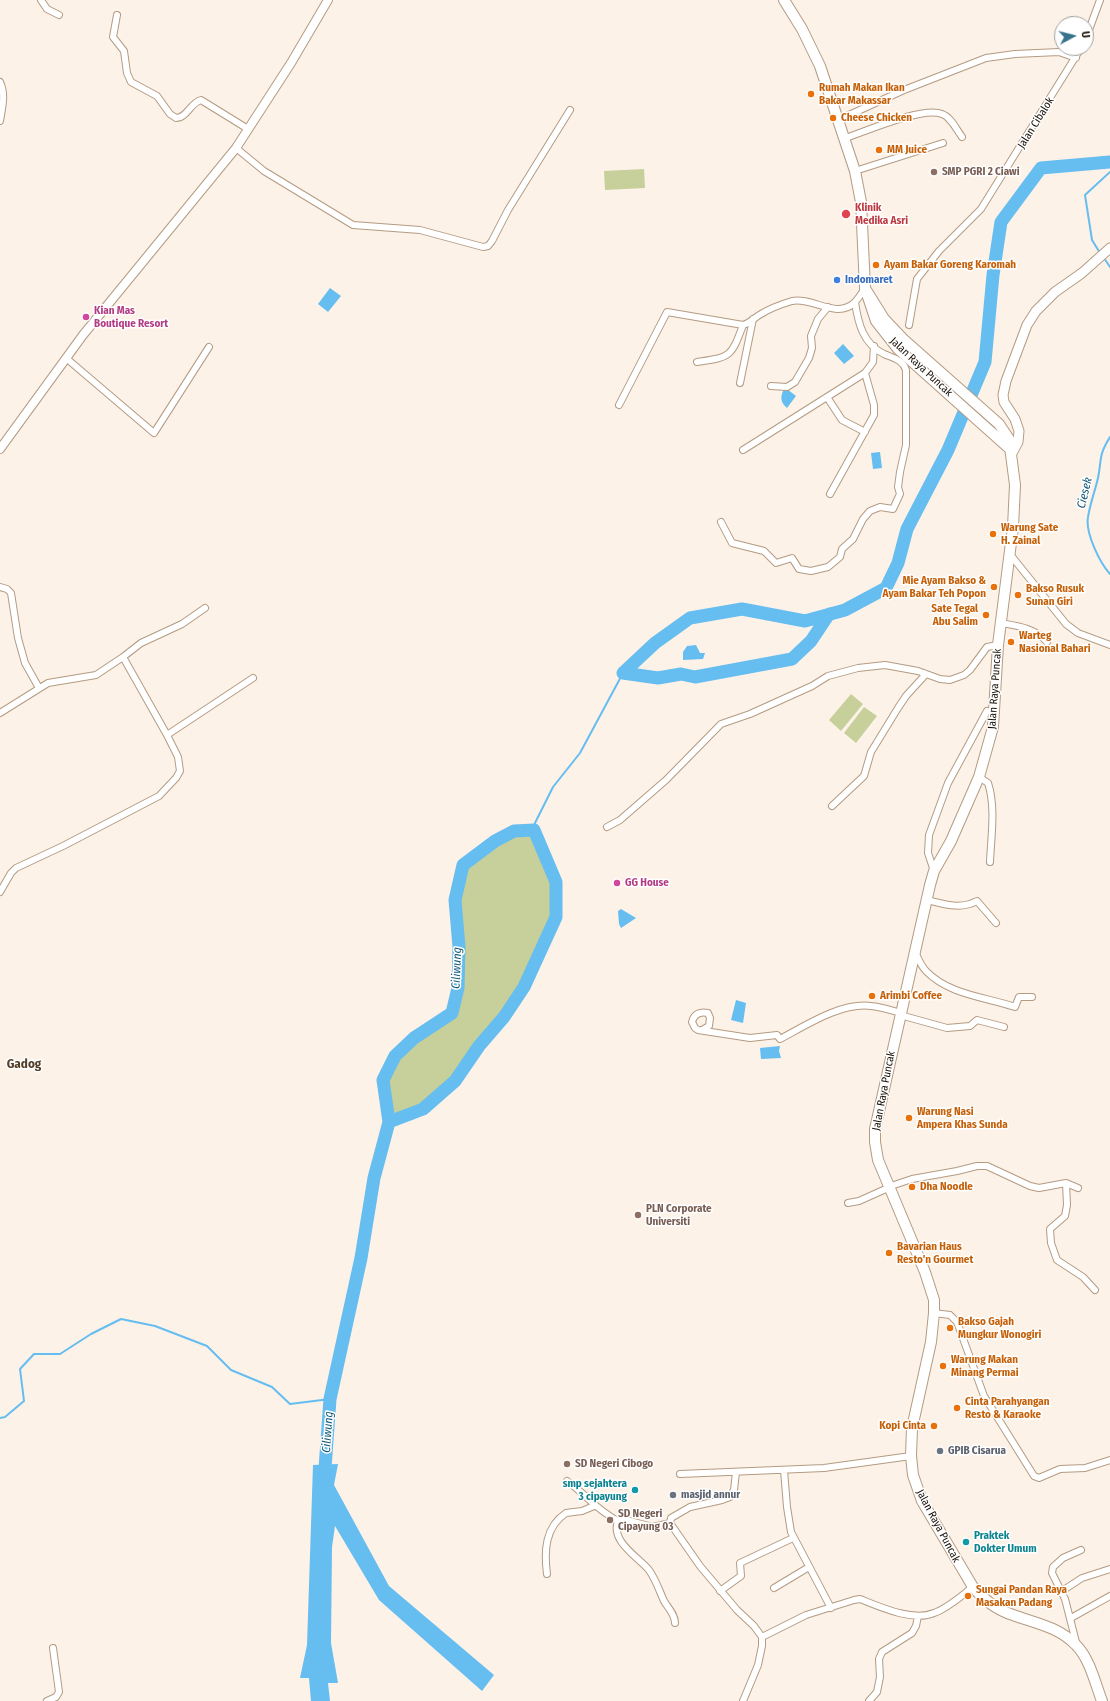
<!DOCTYPE html>
<html>
<head>
<meta charset="utf-8">
<style>
  body { margin:0 }
  #map { position:relative; width:1110px; height:1701px; overflow:hidden; background:#fdf2e8; font-family:"Fira Sans Condensed",sans-serif }
  canvas { display:block }
  .north { position:absolute; left:1054px; top:16px; width:40px; height:40px; box-sizing:border-box; background:#fff; border:1px solid #a39f9c; border-radius:50%; rotate:83deg; font-size:11px; font-weight:700; line-height:16px; text-align:center; color:#180f07 }
  .north::after { content:''; display:block; margin:auto; width:14px; height:18px; background:#37738b; clip-path:polygon(50% 0,100% 100%,50% 72%,0 100%) }
</style>
</head>
<body>
<div id="map">
<canvas width="1110" height="1701"></canvas>
<div class="north">U</div>
</div>
<script>
const ctx = document.querySelector('canvas').getContext('2d');
ctx.lineJoin = 'round';
function paint(path, color) { ctx.fillStyle = color; ctx.fill(path, 'evenodd'); }
function trace(path, color, width, dash) { ctx.strokeStyle = color; ctx.lineWidth = width; ctx.lineCap = dash ? 'butt' : 'round'; ctx.setLineDash(dash || []); ctx.stroke(path); }
function label(font, color, halo, rows, align = 'center') {
  ctx.font = font + ' "Fira Sans Condensed",sans-serif'; ctx.lineWidth = 3; ctx.setLineDash([]); ctx.textBaseline = 'middle'; ctx.strokeStyle = halo; ctx.fillStyle = color; for (const [text, x, y, turn = 0] of rows) {
    ctx.save(); ctx.translate(x, y); ctx.rotate((+turn || 0) * Math.PI / 180); ctx.textAlign = isNaN(turn) ? turn : align; if (halo) ctx.strokeText(text, 0, 0); ctx.fillText(text, 0, 0); ctx.restore();
  }
}
paint(new Path2D(`
  M644,169L645,188L605,190L604,171Z
  M851,694L863,704L841,731L829,720Z
  M864,707L877,716L856,743L844,733Z
  M534,830L556,882V917L524,987L505,1017L479,1046L455,1081L423,1109L389,1122L383,1080L395,1056L414,1038L452,1013L458,988L459,947L455,900L463,865L495,841L514,831Z`), '#c7d09a');
paint(new Path2D(`
  M330,288L341,296L328,312L318,304Z
  M843,344L854,356L844,364L834,353Z
  M787,389L796,396L787,408C781,403 780,398 783,391Z
  M880,452L882,468L873,469L871,453Z
  M696,645L700,653H705L703,659L683,660V652L687,646Z
  M621,909L636,918L621,928L619,924L618,911Z
  M736,1000L746,1003L743,1023L731,1020Z
  M780,1046L779,1051L781,1058L761,1059L760,1048Z
  M338,1464L334,1485L389,1586L494,1675L482,1691L379,1600L335,1526L332,1547L331,1643L338,1683H328L330,1701H311L309,1678H300L307,1645L313,1465Z`), '#65bdf0');
trace(new Path2D(`
  M1100,253L1092,240L1085,195L1110,172
  M1104,258L1110,267
  M1110,437C1098,456 1102,459 1098,478C1095,491 1090,504 1088,517C1085,533 1100,563 1110,574
  M534,830L535,823L553,787L580,753L623,673
  M0,1418L5,1417L24,1401L20,1369L34,1354H60L91,1334L121,1319L155,1326L207,1346L231,1370L272,1387L290,1404L330,1399`), '#65bdf0', 2);
trace(new Path2D(`
  M623,673L655,643L690,618L742,609L805,621L845,610L886,588L898,563L907,529L948,450L985,362L993,275L1001,222L1041,168L1110,162
  M623,673L658,678L681,674L695,677L792,659L811,641L829,614
  M324,1482L330,1399L361,1258L374,1178L389,1122L383,1080L395,1056L414,1038L452,1013L458,988L459,947L455,900L463,865L495,841L514,831L534,830L556,882V917L524,987L504,1017L479,1046L455,1081L423,1109L389,1122`), '#65bdf0', 13);
const minor = new Path2D(`
  M41,0L47,9L59,15
  M117,15L113,37L124,51L127,73L131,82L157,96L170,114L176,118C187,118 190,103 201,100L248,129
  M1086,38L1100,0
  M0,82C6,95 2,108 0,121
  M838,120L904,90L986,58L1015,54L1059,52L1076,58
  M843,139C864,132 923,106 942,114C951,117 956,129 962,137
  M236,148L264,171L353,225L420,230L483,247L488,246L492,241L508,210L570,110
  M855,171L943,143
  M909,325L917,279L939,251L981,209L1081,48
  M66,358L154,433L209,347
  M697,362C730,357 731,358 743,325
  M740,383L753,319
  M771,386L787,387L795,382L809,358L812,348L811,336L818,319L828,307
  M827,397L842,420L865,432
  M619,405L667,312L743,325C750,323 754,318 761,314C769,309 782,304 792,301C812,297 837,319 854,303C858,299 862,293 865,288
  M743,450L865,373L873,362L874,346
  M830,494L874,415V405L865,373
  M721,522L732,543L764,551L776,563L792,558L799,569L811,571L828,567L840,557L842,549L853,539L863,519L870,511L880,507L893,509L900,494L898,487L900,472L906,445V370C903,360 893,358 884,354C863,344 858,323 855,302
  M1009,553L1066,624L1078,633L1110,645
  M0,587L7,589L11,593L18,638L25,663L39,688
  M1001,623C1018,626 1035,628 1047,642
  M0,713L48,683L96,675L123,657L141,643L182,624L205,608
  M167,735L253,678
  M979,777L988,783C996,807 991,837 990,862
  M832,806L864,776L871,752L898,708L906,696L926,674
  M607,827L620,820L666,780L721,724L750,714L812,686L828,676L858,668L885,665L918,671L940,679L950,680L964,675L970,670L987,647L998,645
  M934,871L928,853L929,835L948,783L987,711
  M0,892L11,873L16,868L63,846L159,796L176,778L180,771L178,757L167,735L123,657
  M927,900C944,904 960,910 977,901L996,923
  M915,952C918,958 921,966 926,971C949,995 986,997 1015,1007L1019,997H1032
  M900,1015L947,1028L970,1026L977,1020L1004,1027
  M702,1030L709,1026L710,1018L708,1013C700,1011 694,1014 692,1022L695,1028L698,1030L750,1038L777,1035L780,1039C805,1026 841,1002 871,1006C881,1007 891,1010 901,1013
  M1066,1183L1067,1205L1065,1216L1050,1229L1051,1243L1057,1260L1083,1277L1095,1290
  M888,1187L912,1179L957,1171L977,1166H987L1030,1186L1039,1188L1066,1183L1078,1188
  M848,1203L859,1201L888,1188
  M934,1313L950,1315L957,1322L984,1396L1034,1476L1039,1478L1060,1469L1085,1468L1110,1460
  M784,1470L787,1507L791,1532L831,1608
  M736,1472L734,1490L730,1497L722,1500L690,1507L671,1518L670,1523L700,1566L737,1610L754,1626L762,1637V1646L758,1665L743,1701
  M680,1474L824,1468L911,1456
  M567,1481C587,1495 596,1510 618,1521
  M670,1523L653,1527L622,1519L618,1521C610,1541 638,1557 649,1570C656,1580 659,1590 664,1601C668,1608 675,1614 675,1623
  M547,1574C544,1551 545,1527 566,1513L582,1511L594,1506
  M774,1588L809,1567
  M720,1591L741,1576L740,1563L793,1538
  M1062,1591L1082,1578L1110,1569
  M1071,1618L1110,1596
  M762,1637L806,1615L854,1600L860,1599C880,1607 913,1622 934,1613C948,1608 961,1596 973,1587
  M1077,1646L1065,1599L1052,1573L1053,1567L1063,1558L1081,1550
  M47,1701L56,1697L59,1692L53,1648
  M869,1701L877,1692L880,1677L879,1659L882,1652L912,1633L916,1626L918,1616`);
const tertiary = new Path2D(`
  M0,449L83,335L236,148L291,63L328,0`);
const secondary = new Path2D(`
  M1011,455L1018,442L1019,431L1015,419L1004,402L1003,395L1006,381L1027,325L1036,311L1055,292L1082,273L1110,248`);
const trunk = new Path2D(`
  M784,0L802,29L820,66L855,171L861,202L865,288L876,321L898,349L1010,449
  M866,290L884,319L903,339L999,424L1009,439L1015,485L1013,527L998,645L993,727L979,777L951,841L934,871L930,885L875,1129V1142L878,1160L925,1272L934,1300V1313L931,1342L912,1428L911,1456L913,1475L922,1501L973,1587C984,1600 997,1610 1013,1615C1035,1623 1059,1627 1076,1645C1090,1659 1095,1683 1102,1701`);
trace(minor, '#b49b82', 8);
trace(tertiary, '#b49b82', 10);
trace(secondary, '#b49b82', 11);
trace(trunk, '#b49b82', 12);
trace(minor, '#fff', 6);
trace(tertiary, '#fff', 8);
trace(secondary, '#fff', 9);
trace(trunk, '#fff', 10);
for (const [x, y, r, color] of [
  [811,94,4,"#e8710a"],
  [833,118,4,"#e8710a"],
  [879,150,4,"#e8710a"],
  [934,172,4,"#8d6e63"],
  [846,214,5,"#e0444e"],
  [876,265,4,"#e8710a"],
  [837,280,4,"#3f7fe0"],
  [86,317,4,"#d1479c"],
  [993,534,4,"#e8710a"],
  [994,587,4,"#e8710a"],
  [1018,595,4,"#e8710a"],
  [986,615,4,"#e8710a"],
  [1011,642,4,"#e8710a"],
  [617,883,4,"#d1479c"],
  [872,996,4,"#e8710a"],
  [909,1118,4,"#e8710a"],
  [912,1187,4,"#e8710a"],
  [638,1215,4,"#8d6e63"],
  [889,1253,4,"#e8710a"],
  [950,1328,4,"#e8710a"],
  [943,1366,4,"#e8710a"],
  [957,1408,4,"#e8710a"],
  [934,1426,4,"#e8710a"],
  [940,1451,4,"#6b7280"],
  [567,1464,4,"#8d6e63"],
  [635,1490,4,"#0f9aa8"],
  [673,1495,4,"#6b7280"],
  [610,1520,4,"#8d6e63"],
  [966,1542,4,"#0f9aa8"],
  [968,1596,4,"#e8710a"]
]) { const dot = new Path2D(); dot.arc(x, y, r, 0, 2 * Math.PI); ctx.fillStyle = color; ctx.fill(dot); trace(dot, '#fff', 1.5); }
label('bold 11px', '#c56008', '#fff', [
  ["Rumah Makan Ikan",819,88],
  ["Bakar Makassar",819,101],
  ["Cheese Chicken",841,118],
  ["MM Juice",887,150],
  ["Ayam Bakar Goreng Karomah",884,265],
  ["Warung Sate",1001,528],
  ["H. Zainal",1001,541],
  ["Mie Ayam Bakso &",986,581,"right"],
  ["Ayam Bakar Teh Popon",986,594,"right"],
  ["Bakso Rusuk",1026,589],
  ["Sunan Giri",1026,602],
  ["Sate Tegal",978,609,"right"],
  ["Abu Salim",978,622,"right"],
  ["Warteg",1019,636],
  ["Nasional Bahari",1019,649],
  ["Arimbi Coffee",880,996],
  ["Warung Nasi",917,1112],
  ["Ampera Khas Sunda",917,1125],
  ["Dha Noodle",920,1187],
  ["Bavarian Haus",897,1247],
  ["Resto'n Gourmet",897,1260],
  ["Bakso Gajah",958,1322],
  ["Mungkur Wonogiri",958,1335],
  ["Warung Makan",951,1360],
  ["Minang Permai",951,1373],
  ["Cinta Parahyangan",965,1402],
  ["Resto & Karaoke",965,1415],
  ["Kopi Cinta",926,1426,"right"],
  ["Sungai Pandan Raya",976,1590],
  ["Masakan Padang",976,1603]
], 'left');
label('11px', '#180f07', '#fff', [
  ["Jalan Cibalok",1036,123,-58],
  ["Jalan Raya Puncak",921,367,43],
  ["Jalan Raya Puncak",995,689,-86],
  ["Jalan Raya Puncak",884,1091,-79],
  ["Jalan Raya Puncak",938,1526,62]
]);
label('bold 11px', '#785e54', '#fff', [
  ["SMP PGRI 2 Ciawi",942,172],
  ["PLN Corporate",646,1209],
  ["Universiti",646,1222],
  ["SD Negeri Cibogo",575,1464],
  ["SD Negeri",618,1514],
  ["Cipayung 03",618,1527]
], 'left');
label('bold 11px', '#be3a42', '#fff', [
  ["Klinik",855,208],
  ["Medika Asri",855,221]
], 'left');
label('bold 11px', '#366cbe', '#fff', [
  ["Indomaret",845,280]
], 'left');
label('bold 11px', '#b23c85', '#fff', [
  ["Kian Mas",94,311],
  ["Boutique Resort",94,324],
  ["GG House",625,883]
], 'left');
label('bold 11px', '#5b616d', '#fff', [
  ["GPIB Cisarua",948,1451],
  ["masjid annur",681,1495]
], 'left');
label('bold 11px', '#0d838f', '#fff', [
  ["smp sejahtera",627,1484],
  ["3 cipayung",627,1497],
  ["Praktek",974,1536,"left"],
  ["Dokter Umum",974,1549,"left"]
], 'right');
label('italic 12px', '#15597b', '#fff', [
  ["Ciesek",1085,493,-76],
  ["Ciliwung",457,968,-88],
  ["Ciliwung",328,1432,-86]
]);
label('bold 13px', '#553f29', '#fff', [
  ["Gadog",24,1064]
]);
</script>
</body>
</html>
